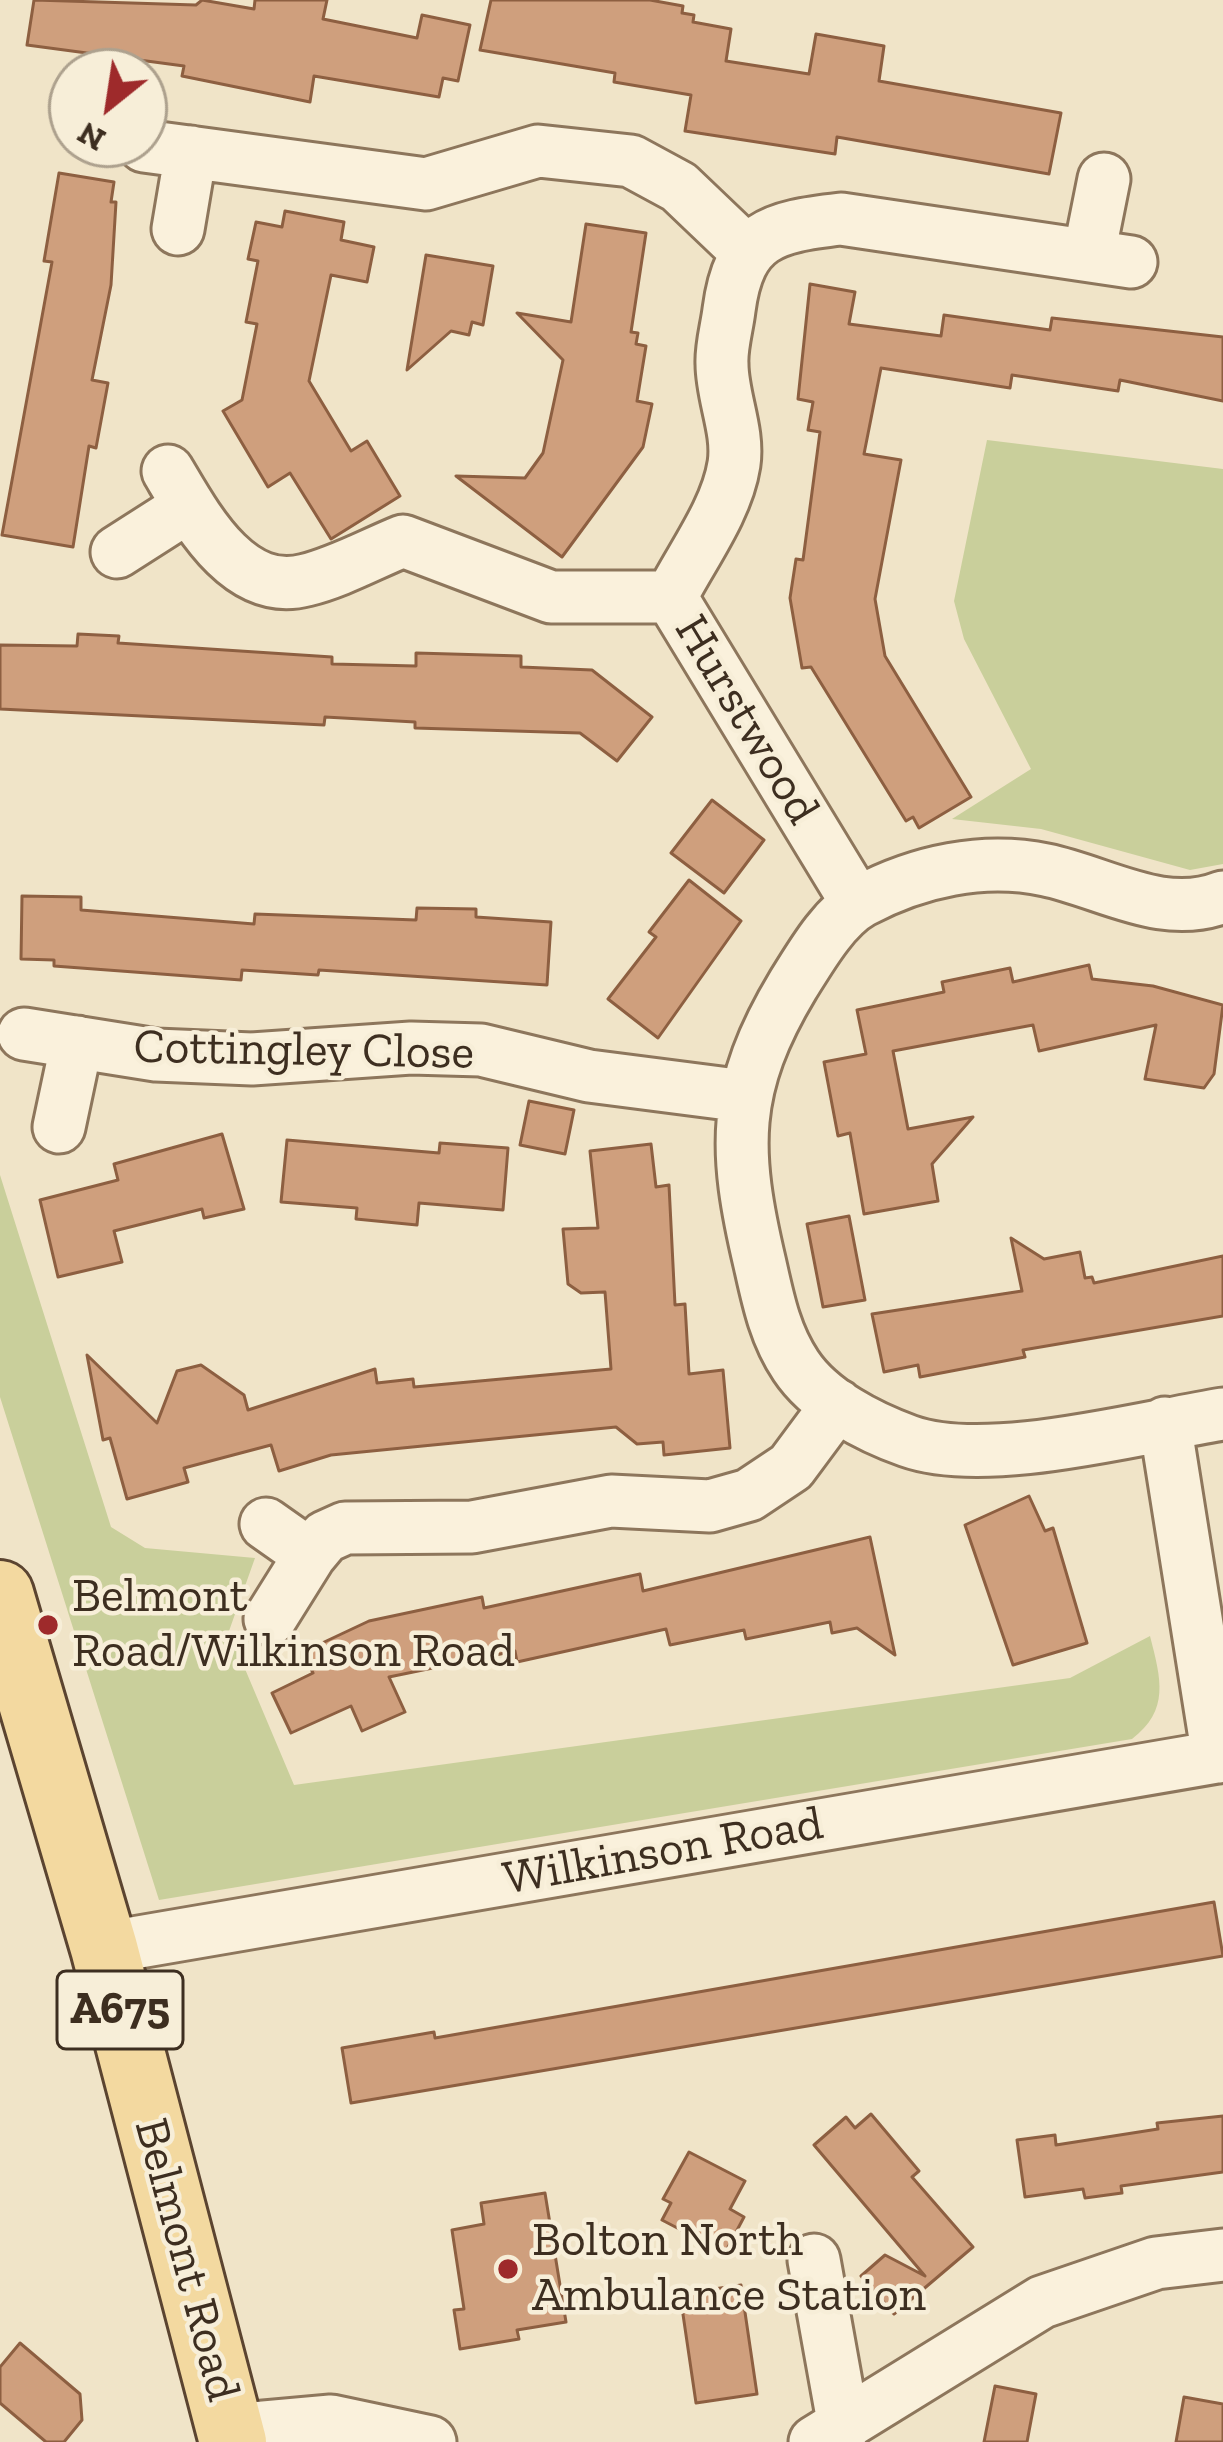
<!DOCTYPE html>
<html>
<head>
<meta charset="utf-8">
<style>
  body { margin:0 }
  #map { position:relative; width:1223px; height:2442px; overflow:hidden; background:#f0e4c8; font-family:"Zilla Slab",serif }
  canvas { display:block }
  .north { position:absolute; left:48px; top:48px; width:120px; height:120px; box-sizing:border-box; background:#f7eed8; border:3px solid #ada18e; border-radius:50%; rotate:210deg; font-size:33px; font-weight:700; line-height:48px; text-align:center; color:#3d2e20 }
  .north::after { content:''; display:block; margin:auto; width:42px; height:54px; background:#9e2a2b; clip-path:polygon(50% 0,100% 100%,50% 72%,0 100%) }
</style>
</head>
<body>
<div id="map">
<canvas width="1223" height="2442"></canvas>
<div class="north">N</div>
</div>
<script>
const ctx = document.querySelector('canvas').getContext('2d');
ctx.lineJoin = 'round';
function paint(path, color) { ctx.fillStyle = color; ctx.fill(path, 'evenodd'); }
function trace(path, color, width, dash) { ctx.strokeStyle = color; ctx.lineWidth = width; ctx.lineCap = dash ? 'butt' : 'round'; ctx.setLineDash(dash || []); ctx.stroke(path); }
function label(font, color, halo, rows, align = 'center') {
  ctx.font = font + ' "Zilla Slab",serif'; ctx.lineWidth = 9; ctx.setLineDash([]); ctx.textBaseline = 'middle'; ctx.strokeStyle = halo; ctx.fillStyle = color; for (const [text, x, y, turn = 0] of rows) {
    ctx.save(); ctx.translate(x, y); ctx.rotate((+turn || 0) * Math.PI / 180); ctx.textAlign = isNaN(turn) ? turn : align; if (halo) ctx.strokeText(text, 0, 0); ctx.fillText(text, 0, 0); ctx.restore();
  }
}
paint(new Path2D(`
  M987,440L1223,469V864L1190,870L1041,829L952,819L1031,769L964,639L954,601Z
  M0,1175L111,1527L145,1548L255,1558L229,1631L294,1785L1070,1678L1150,1636C1161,1679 1170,1710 1132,1739L159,1900L0,1397Z`), '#c9cf9b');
const building = new Path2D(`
  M34,0L196,5L202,0L254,9L255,0H327L323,19L417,38L422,15L470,25L458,81L443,78L439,97L314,76L310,102L182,76L184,66L27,45Z
  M491,0H650L683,6L682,13L694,15L693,22L731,29L726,61L809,74L816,34L884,46L879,81L1061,113L1049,174L837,137L835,154L685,131L691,95L614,82L615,73L480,50Z
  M59,173L114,182L111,202H116L111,285L92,380L108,383L96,448L89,446L73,547L2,535L52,262L44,261Z
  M285,211L344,222L341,240L374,247L367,282L331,275L309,381L351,451L367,441L400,496L331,539L290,473L268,487L223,411L242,400L257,324L246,322L258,261L248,259L256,222L282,227Z
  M586,224L646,233L631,332L638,333L636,344L646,346L637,401L652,404L643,447L562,557L456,476L525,478L543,453L563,360L517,313L571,322Z
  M426,255L493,266L483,325L472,322L469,335L451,331L407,370Z
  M810,284L855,292L849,324L941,336L944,315L1050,330L1052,318L1223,337V401L1120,380L1118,391L1012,375L1010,388L881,368L864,454L901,460L875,599L885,656L971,797L919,828L913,817L906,821L811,667L802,668L790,598L796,559L803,560L820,432L808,430L813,402L798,399Z
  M78,634L119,636L118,643L332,657V664L416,666V653L521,656V667L592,670L652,717L617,761L580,733L415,728V722L325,717L324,725L0,709V645L77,646Z
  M712,800L764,840L724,893L671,853Z
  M689,880L741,921L658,1038L608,999L656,937L649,932Z
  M22,896L81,897V910L254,924L255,914L416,920L417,908L476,909V917L551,922L547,985L319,970L318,975L242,970L241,980L54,966V960L21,959Z
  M1089,965L1092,979L1153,986L1223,1005L1214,1074L1204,1088L1145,1079L1156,1025L1039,1051L1033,1025L893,1051L908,1129L973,1117L932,1164L938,1201L864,1214L850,1133L838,1136L824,1062L866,1054L857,1010L944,992L942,982L1010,968L1013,982Z
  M529,1101L574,1110L565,1154L520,1145Z
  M222,1134L244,1209L204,1218L202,1209L114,1231L122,1262L58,1277L40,1200L118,1180L114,1164Z
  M287,1140L439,1153L440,1143L508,1148L503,1210L419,1203L417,1225L356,1219L357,1208L281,1202Z
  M651,1144L656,1187L669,1185L675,1305L685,1304L689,1374L723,1370L730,1448L664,1455L663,1442L637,1444L616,1427L331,1455L279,1471L271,1445L184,1468L188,1482L127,1499L110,1438L103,1440L87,1355L157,1423L177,1371L201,1365L244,1395L248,1410L375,1369L377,1383L413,1379L414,1387L611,1369L605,1292L581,1293L568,1284L563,1229L598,1228L590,1151Z
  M849,1216L865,1300L823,1307L807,1224Z
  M1011,1238L1044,1259L1080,1252L1085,1278L1092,1277L1094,1283L1223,1256V1316L1023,1350L1025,1357L920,1377L918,1365L884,1372L872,1314L1022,1291Z
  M1029,1496L1045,1531L1053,1528L1087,1643L1013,1665L965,1525Z
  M870,1537L895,1655L857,1628L832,1633L830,1622L746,1639L744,1630L670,1645L666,1629L517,1662L515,1651L389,1677L405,1712L362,1731L351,1706L291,1733L272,1693L313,1673L303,1652L369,1621L482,1597L484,1608L640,1574L643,1591Z
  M1214,1902L1223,1956L351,2103L342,2048L434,2032L435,2038Z
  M871,2114L919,2171L912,2177L973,2247L894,2314L861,2276L885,2255L925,2276L814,2145L846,2117L855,2128Z
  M1223,2116V2172L1121,2186L1122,2193L1085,2198L1083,2189L1025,2197L1017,2140L1055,2135L1056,2145L1158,2129L1157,2123Z
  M689,2152L745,2181L730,2209L744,2217L725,2253L662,2220L671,2203L663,2199Z
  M545,2193L566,2322L517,2330L519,2339L460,2349L454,2310L464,2309L452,2230L484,2224L481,2203Z
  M741,2285L757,2394L696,2403L680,2294Z
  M20,2343L80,2394L82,2420L64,2442H46L0,2403V2367Z
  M995,2386L1036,2394L1027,2442H984Z
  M1184,2397L1223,2404V2442H1176Z`);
paint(building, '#cf9f7d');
trace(building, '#8d5f41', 3);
const minor = new Path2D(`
  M144,146L426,184L538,151L631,161L679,187L745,250
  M178,229L191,152
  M1089,254L1104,179
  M168,471C196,518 238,598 306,580C339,572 371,554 403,541L551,597H671
  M117,552L189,506
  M1223,897C1163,921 1104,882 1046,870C983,857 918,871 862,901C833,917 810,958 793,985C731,1088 733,1150 760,1264C768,1300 775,1335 796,1366C820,1402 869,1427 908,1441C986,1469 1138,1428 1223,1414
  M857,903L671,597C692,556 727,510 734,464C739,431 722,397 722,364C721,347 727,327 729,310C739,234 772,227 841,219L1131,262
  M24,1034L156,1055L252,1059L411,1048L481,1050L589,1076L744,1096
  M59,1127L77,1042
  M1165,1423L1218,1757
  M266,1524L310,1555
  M270,1619L310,1555L325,1537L345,1528L472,1527L611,1501L710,1506L749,1495L791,1467L837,1405
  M104,1948L1223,1756
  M814,2260L844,2427
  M231,2430L331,2421L430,2442
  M815,2442L1042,2302L1156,2263L1223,2255`);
const primary = new Path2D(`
  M0,1594L104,1948L233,2442`);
trace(minor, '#8d765c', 57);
trace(primary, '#5b4430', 72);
trace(minor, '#faf1dc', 51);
trace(primary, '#f3d9a0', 66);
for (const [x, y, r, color] of [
  [48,1625,12,"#9e2a2b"],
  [508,2269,12,"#9e2a2b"]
]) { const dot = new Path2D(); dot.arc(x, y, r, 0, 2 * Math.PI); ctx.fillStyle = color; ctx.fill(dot); trace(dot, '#f7eed8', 4.5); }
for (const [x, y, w] of [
  [120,2010,126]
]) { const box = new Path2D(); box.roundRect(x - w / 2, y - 39, w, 78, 9); ctx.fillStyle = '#f7eed8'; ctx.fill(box); trace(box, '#3d2e20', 3); }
label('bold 45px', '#3d2e20', null, [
  ["A675",120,2010]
]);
label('48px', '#3d2e20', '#f7eed8', [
  ["Hurstwood",746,720,59],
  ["Cottingley Close",304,1051,1],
  ["Wilkinson Road",663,1852,-10],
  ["Belmont Road",186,2260,75]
]);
label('48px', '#3d2e20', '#f7eed8', [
  ["Belmont",72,1597],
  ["Road/Wilkinson Road",72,1652],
  ["Bolton North",532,2241],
  ["Ambulance Station",532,2296]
], 'left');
</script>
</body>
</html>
